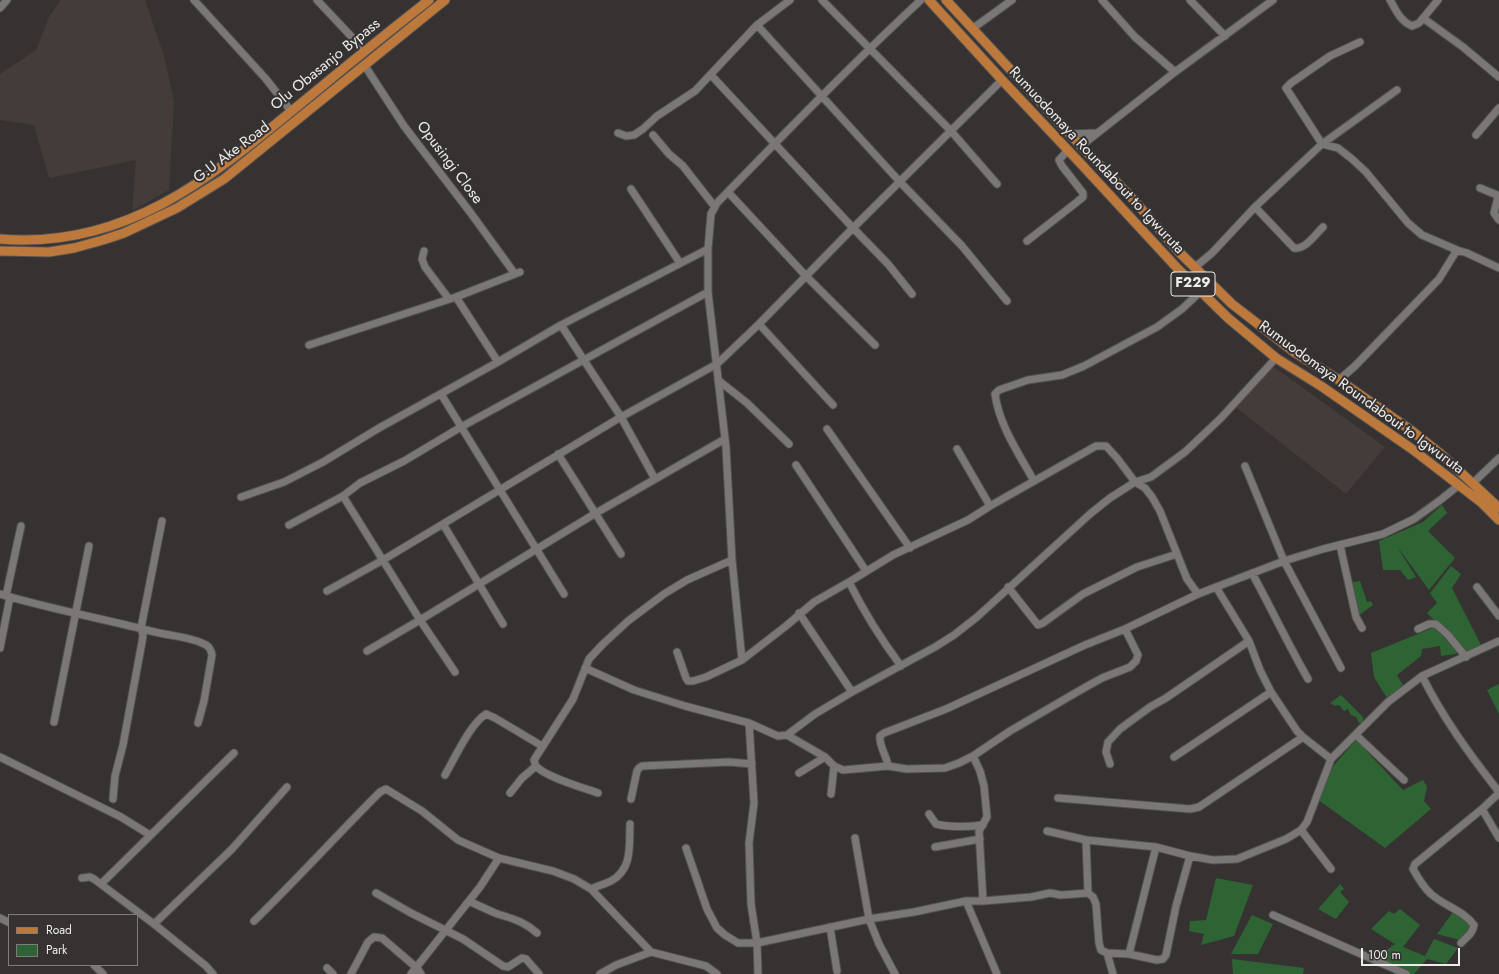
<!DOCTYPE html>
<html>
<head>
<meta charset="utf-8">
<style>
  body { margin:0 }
  #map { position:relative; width:1499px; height:974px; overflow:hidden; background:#353231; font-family:Jost,sans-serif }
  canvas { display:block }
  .legend { position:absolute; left:8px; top:914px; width:130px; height:52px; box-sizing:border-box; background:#353231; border:1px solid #7f7d7c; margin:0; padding:5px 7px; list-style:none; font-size:12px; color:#eeedec }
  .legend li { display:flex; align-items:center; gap:8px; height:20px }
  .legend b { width:20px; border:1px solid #7f7d7c }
  .scale { position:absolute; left:1361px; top:948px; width:99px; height:18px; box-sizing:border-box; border:2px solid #eeedec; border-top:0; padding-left:5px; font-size:12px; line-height:14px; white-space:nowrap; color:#eeedec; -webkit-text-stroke:3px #353231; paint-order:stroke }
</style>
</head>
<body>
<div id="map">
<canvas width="1499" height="974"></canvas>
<ul class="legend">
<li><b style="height:5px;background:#bd783c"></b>Road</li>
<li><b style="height:11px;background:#2e6434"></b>Park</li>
</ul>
<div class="scale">100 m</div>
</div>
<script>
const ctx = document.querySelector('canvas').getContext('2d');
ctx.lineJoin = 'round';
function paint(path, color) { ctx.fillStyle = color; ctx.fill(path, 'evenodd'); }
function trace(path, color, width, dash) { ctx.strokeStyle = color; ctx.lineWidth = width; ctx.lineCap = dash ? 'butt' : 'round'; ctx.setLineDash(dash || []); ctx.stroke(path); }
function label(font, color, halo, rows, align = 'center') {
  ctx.font = font + ' Jost,sans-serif'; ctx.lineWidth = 4; ctx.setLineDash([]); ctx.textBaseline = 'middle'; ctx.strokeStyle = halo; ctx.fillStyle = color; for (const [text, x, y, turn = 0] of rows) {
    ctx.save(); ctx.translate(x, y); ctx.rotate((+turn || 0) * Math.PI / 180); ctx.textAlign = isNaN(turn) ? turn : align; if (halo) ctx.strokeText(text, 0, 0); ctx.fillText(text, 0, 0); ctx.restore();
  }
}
paint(new Path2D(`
  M61,0H145L164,56L174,101L169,190L132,211L136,160L49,178L34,125L0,120V74L36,50L49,17Z
  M1274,367L1385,447L1346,494L1233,405Z`), '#443c38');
paint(new Path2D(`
  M1442,505L1447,513L1428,531L1455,558L1429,590L1396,545L1416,577L1408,580L1400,570H1383L1379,541L1423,522Z
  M1451,566L1461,574L1452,588L1481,645L1467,653L1427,613L1437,603L1430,593Z
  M1360,581L1367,602L1371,601L1373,605L1358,616L1349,583Z
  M1435,627L1457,652L1456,654L1441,656L1440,646L1422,649L1421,656L1397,675L1403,685L1387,698L1374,677L1371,653Z
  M1499,684V714L1487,690Z
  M1341,695L1363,717V723H1359L1356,717L1351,715L1348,709L1344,711L1339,705L1335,706L1330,703Z
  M1356,740L1403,790L1423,780L1427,787L1424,801L1431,809L1385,848L1317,799L1327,773Z
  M1216,878L1253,885L1234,936L1201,945L1204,934L1189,931L1190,921L1206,920Z
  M1340,884L1344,889L1340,892L1349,902L1336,919L1318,909Z
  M1400,909L1420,925L1403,947L1425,956L1434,939L1458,948L1446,964L1427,959L1414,974H1408L1373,960L1395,944L1371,929L1389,911L1394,914Z
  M1453,912L1471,925L1469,932L1460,940L1437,934Z
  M1252,915L1273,924L1258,954H1231Z
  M1232,959L1304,968L1303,974H1233Z`), '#2e6434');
const minor = new Path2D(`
  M194,0L266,79L291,111
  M317,0L365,51
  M822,0L951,131L997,184
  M1102,0L1135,37L1175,72
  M1190,0L1225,36
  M1390,0C1396,10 1400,21 1412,26L1419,23L1438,0
  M0,8L7,0
  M1423,18L1463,47L1499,77
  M757,25L900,182L962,246L1007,301
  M972,29L1012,0
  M1360,42L1330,56L1291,83L1286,88L1322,144L1338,148L1352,159L1366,172L1408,223L1422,235L1457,250
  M365,66L404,126L470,212L515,274
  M711,75L853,228L888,264L912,294
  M618,133L626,136L634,135L643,129L657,116L695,91L757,25L790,0
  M1070,134L1097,133
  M653,135L669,154L683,166L715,207
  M1476,135L1499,108
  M1081,146L1175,72L1273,0
  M1480,188L1497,195L1498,197L1494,213L1499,220
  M631,189L680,263
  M728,192L806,276L875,345
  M1255,207L1294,248C1305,250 1316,234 1323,227
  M1027,241L1077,202L1083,197V193L1062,166L1059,160L1068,150
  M424,251L422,259L425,267L449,299
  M1194,268L1212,253L1255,207L1322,144L1397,90
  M456,297L498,362
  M759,324L833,405
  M561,325L621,417L655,479
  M309,345L456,297L520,272
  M718,380L747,403L789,444
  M1339,380L1355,366L1439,279L1457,250L1467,253L1499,268
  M441,394L564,594
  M827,429L910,548
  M957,449L990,506
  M558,454L621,554
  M796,465L866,571
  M1245,466L1284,561L1341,668
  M1034,481C1019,454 999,425 995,394L999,390L1028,380L1062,375L1084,366L1157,327L1182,309L1200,292
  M1473,483L1499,458
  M343,496L420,620L455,672
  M241,497L284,482L323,462L379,428L498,362L561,325L708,249
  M443,524L503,624
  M289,525L343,496L360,483L404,461L461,427L708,292
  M1340,545L1356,617L1362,628
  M1252,573C1271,608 1288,644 1308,679
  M849,582C865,614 880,638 901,666
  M1008,587L1038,625L1043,623L1083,594L1137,567L1177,554
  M1216,587L1249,641
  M1477,587L1499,616
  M327,591L383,560L621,417L717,364L759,324L853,228L1002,80
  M0,594C51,609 104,619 155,632C170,636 193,637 206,645C210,647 211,650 212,655L204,701L198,723
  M6,596L21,526
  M799,613L852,692
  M1418,629L1429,624H1436L1448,635L1466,657
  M0,648L10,597
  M367,651L420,620L596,513L725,439
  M677,652L686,678L688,681H693L706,677L742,660L786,626L814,602L849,582L893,555L968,520L990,506L1096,446H1106L1117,458L1135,482L1145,488L1152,497L1160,511L1187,579L1198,594
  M742,660L732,560L726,447L708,292V249L711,214L717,203C784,134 851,65 921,0
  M585,668L634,690L685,706L749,723L778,736L787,735L815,714L852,692L935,647L954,635L977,617L1090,514L1110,498L1135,482L1151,477L1185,452L1221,418L1276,358
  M1422,676C1443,718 1470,755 1499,792
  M54,722L89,546
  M749,723L754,803L749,843L751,904L757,943L758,974
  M787,735L825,757L834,766L843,770L888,766C887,756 879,747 880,736L884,733L946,709L1085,645L1125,629L1198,594L1284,561L1323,549L1383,534L1414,519L1439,501L1459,485
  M1356,735L1404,780
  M973,756L980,771L984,786L987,817L979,831L983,901
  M0,757L121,817L150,835
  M1174,757L1271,692
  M1110,764L1106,752L1108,742L1120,729L1150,707L1166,698L1249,641L1260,670L1271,692L1297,731L1303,737L1331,759
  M888,766L907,769L945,768L959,763L973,756L1010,731L1084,688L1102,678L1130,667L1136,661L1138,655L1125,629
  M799,773L825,757
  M445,775C455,758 470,724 486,714L495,718L542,746
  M510,793L522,778L536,766
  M598,793C584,788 545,777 536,766C535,765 535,762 534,760L573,699L589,659L603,644L628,621L664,594L687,580L732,560
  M831,794L834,766
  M1058,798L1190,809L1199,807L1303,737
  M113,799L115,776L123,745L142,642L143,635L141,628L162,521
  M631,799L637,771L639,768L642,766L729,762L752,764
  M1482,809L1499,838
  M929,814L936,824C952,828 967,827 983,825
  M1301,830L1331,869
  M1047,831L1086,840L1156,847L1190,856L1213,860L1237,859L1259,850L1286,839L1301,830L1307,822L1331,759L1388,702L1422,676L1499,641
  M855,838L869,919L879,944L895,974
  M1086,840L1088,893
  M935,847L980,839
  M686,848L707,909L717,928L725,935L738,943H757L869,919L914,912L966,901H983L1031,897L1050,893L1061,895L1088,893L1093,897L1096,904L1099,943L1101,950L1107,953L1129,954L1157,960L1163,959L1166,955L1176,906L1190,856
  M82,878L90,877L94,879L154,924L206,966L213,974
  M101,884L234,753
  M591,889C597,886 605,884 611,881C633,869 629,845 630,824
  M376,893L411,913L463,939L503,966L508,967L522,958L526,959L539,974
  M469,901C477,905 486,909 495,913C512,919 522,920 537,933
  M966,901L997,974
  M1273,915L1406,974
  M0,918L8,922
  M254,921C297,879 338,834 380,792L386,789L422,811L458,840L499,858L553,871L574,879L591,889L651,952L706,966L717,974
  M154,924L232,849L287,787
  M830,927L837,971
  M1461,943C1467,937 1473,933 1474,925C1463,910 1444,906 1431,894C1423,887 1418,878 1413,869L1415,864L1482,809L1499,793
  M1107,953L1113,974
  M1129,954L1156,847
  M94,965L103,974
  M327,968L333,974
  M351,974L368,942L374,937L382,938L417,968L421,974
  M411,974L480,887L499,858
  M600,974L616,965L651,952`);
const major = new Path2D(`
  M929,0L1002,80L1082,165L1178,269L1228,318L1276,358L1321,386L1412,449L1482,503L1499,520
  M946,0L1081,146L1131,197L1179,252L1232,304L1294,352L1339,380L1412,431L1442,455L1499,508
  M0,239C126,250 213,176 304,101C345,67 387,33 429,0
  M0,251L49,252L74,248L103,240L124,233L177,208L224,179L445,0`);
trace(minor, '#535150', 9);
trace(major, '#535150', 11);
trace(minor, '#7a7776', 7);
trace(major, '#bd783c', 9);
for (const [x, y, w] of [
  [1193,284,44]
]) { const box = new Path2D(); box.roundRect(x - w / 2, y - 12, w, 24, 3); ctx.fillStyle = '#353231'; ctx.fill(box); trace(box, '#eeedec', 1); }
label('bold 14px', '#eeedec', null, [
  ["F229",1193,284]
]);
label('15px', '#eeedec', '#353231', [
  ["Olu Obasanjo Bypass",326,65,-39],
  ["G.U Ake Road",232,153,-37],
  ["Rumuodomaya Roundabout to Igwuruta",1096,161,47],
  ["Opusingi Close",449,163,53],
  ["Rumuodomaya Roundabout to Igwuruta",1361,398,36]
]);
</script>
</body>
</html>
